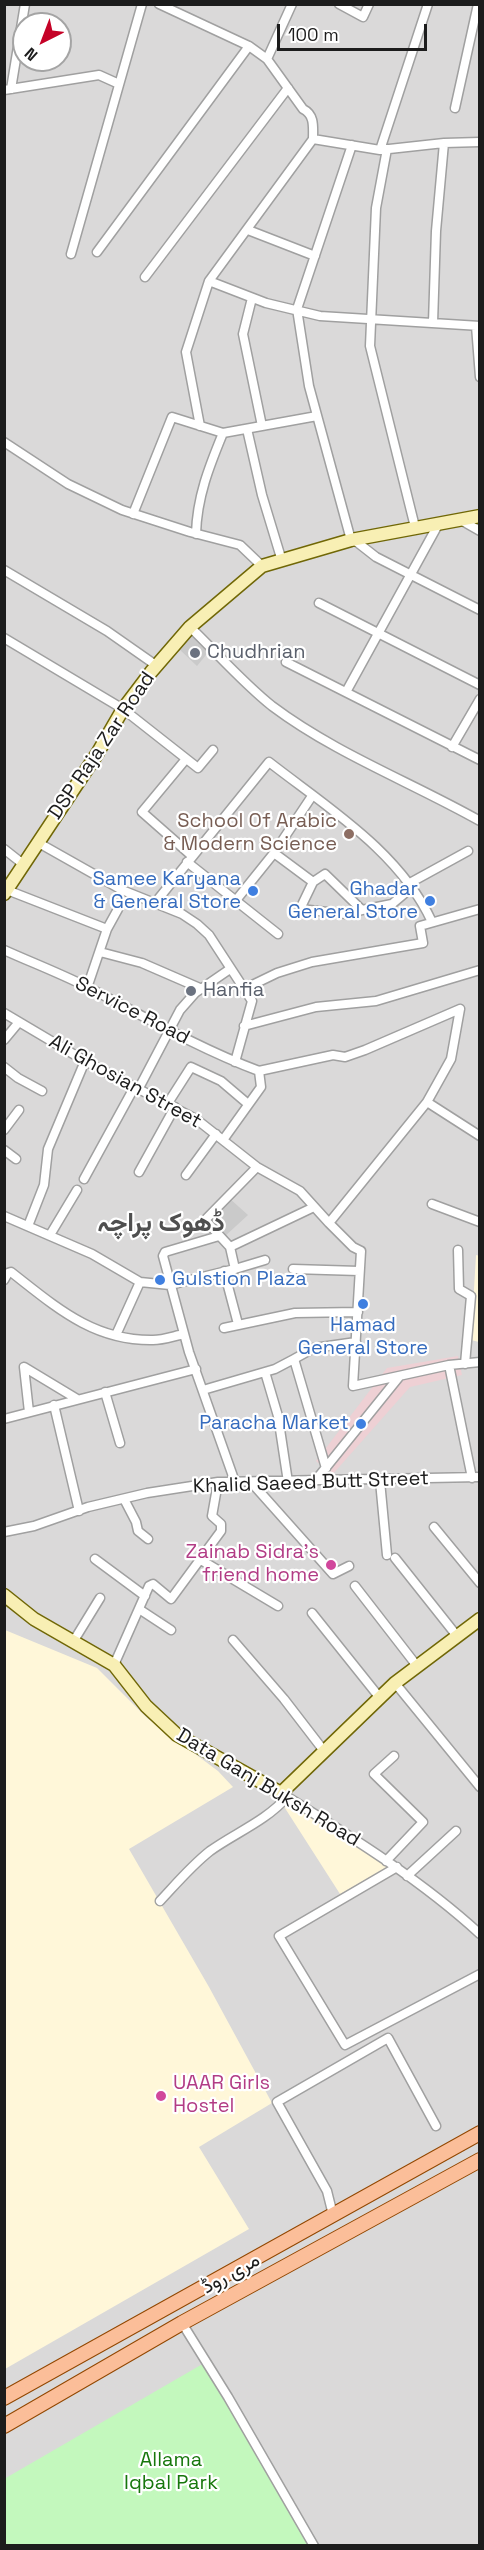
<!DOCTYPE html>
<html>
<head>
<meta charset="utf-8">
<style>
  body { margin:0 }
  #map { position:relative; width:484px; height:2550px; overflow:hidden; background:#ede7e1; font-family:"Space Grotesk",sans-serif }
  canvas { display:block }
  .frame { position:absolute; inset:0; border:6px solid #1c1c1c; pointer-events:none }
  .north { position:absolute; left:12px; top:12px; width:60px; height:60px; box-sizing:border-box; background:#fff; border:2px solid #a4a4a4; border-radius:50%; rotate:222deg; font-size:16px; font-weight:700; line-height:24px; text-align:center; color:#1c1c1c }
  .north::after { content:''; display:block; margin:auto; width:21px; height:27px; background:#c50227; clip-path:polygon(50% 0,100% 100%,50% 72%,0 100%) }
  .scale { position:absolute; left:277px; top:24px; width:150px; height:27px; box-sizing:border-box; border:3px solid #1c1c1c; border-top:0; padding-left:8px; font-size:18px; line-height:21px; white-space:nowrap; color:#1c1c1c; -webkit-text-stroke:4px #fff; paint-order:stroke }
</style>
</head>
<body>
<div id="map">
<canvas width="484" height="2550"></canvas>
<div class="frame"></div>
<div class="north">N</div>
<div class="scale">100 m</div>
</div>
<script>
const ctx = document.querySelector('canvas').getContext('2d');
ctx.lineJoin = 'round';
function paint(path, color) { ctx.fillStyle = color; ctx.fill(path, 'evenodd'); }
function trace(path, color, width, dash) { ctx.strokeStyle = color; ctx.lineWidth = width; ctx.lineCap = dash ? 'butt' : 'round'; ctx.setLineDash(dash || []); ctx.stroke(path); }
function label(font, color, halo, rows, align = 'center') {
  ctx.font = font + ' "Space Grotesk",Vazirmatn,sans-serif'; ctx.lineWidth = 4.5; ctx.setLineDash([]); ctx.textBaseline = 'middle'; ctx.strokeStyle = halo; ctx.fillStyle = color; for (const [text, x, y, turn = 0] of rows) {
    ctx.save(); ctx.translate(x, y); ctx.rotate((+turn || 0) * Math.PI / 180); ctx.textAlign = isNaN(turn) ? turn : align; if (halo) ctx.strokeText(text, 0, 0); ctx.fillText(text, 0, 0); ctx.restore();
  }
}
paint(new Path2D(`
  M5,5H479V2545H5ZM24,24H60V60H24Z`), '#dad9d9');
paint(new Path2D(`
  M458,1356L462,1375L410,1387L332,1475L316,1461L387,1368Z`), '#eed0d4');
paint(new Path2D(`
  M476,1255L480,1256L479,1342L471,1340Z
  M5,1630L97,1668L147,1718L218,1771L233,1787L129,1849L209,1987L272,2103L199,2147L249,2229L5,2369Z
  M288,1804L321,1822L388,1867L340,1894L283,1805Z`), '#fff7d9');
paint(new Path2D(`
  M193,635L210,650L197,666L179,649Z
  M229,1198L248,1215L224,1237L207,1220Z`), '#cacaca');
paint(new Path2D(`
  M206,2362L313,2545H5L4,2479Z`), '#c3f8bd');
const street = new Path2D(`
  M159,4L249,46L267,59L292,4
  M339,4L363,17L369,4
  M11,89L25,4
  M4,90L99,75L119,84
  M455,108L478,4
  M313,139L380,150L444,143
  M387,149L376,208L370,346L415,527
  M380,150L428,4
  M248,230L315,256
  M97,252L249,46
  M71,254L142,4
  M145,277L288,88
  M209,281L266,303L320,316L480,326
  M252,298L243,334L262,426
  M433,323L436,231L444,143L480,142
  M476,326L480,377
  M200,426L186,352L209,281L313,139C313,127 315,115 303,109L267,59
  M247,429L262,495L282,561
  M4,442L68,484L122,510L190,532L240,545L262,566
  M133,514L172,417L223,433L317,416
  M459,519L480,531
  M196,534C197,497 209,467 223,433
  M353,539L376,557L480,610
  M351,540L309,386L297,309L352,145
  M4,570L107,631L157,666
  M319,603L480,685
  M190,627C217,653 243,683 272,706C336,754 411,782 480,821
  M4,638L123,709L198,768L213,750
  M286,662L480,760
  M346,692L439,523
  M452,747L480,699
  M186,759L142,812L192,856
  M37,842L122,890L182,914L197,924L209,935L252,1001L235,1062
  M4,849L23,864
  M274,853L313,882L325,874L362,910L346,914L300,909L313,882
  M187,862L278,934
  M408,884L468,851
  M7,890L107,929L87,988
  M237,899L274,853L312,796
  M155,903L269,762C328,808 400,852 432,922
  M362,910L392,904L411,888
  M107,929L118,909
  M4,950C35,964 67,976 97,992C150,1020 203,1050 259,1071
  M100,952L142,963L202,989
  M244,989L277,973L312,962L423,943L420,926L480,909
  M4,1013L85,1061L196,1119L257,1167L300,1191L329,1223L353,1247L361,1251L353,1386L449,1365L480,1362
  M244,1026L316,1007L376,1001L480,970
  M4,1040L19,1022
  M4,1067L18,1078L42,1091
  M259,1071L333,1055L345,1057L365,1050L460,1009
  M139,1088L180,1010L195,993L230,969
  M427,1102L480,1136
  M168,1103L191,1067L221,1081L248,1104
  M4,1130L19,1110
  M223,1140L261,1087L259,1071
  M4,1150L16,1159
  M139,1172L175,1107
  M186,1175L216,1134
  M84,1179L135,1086
  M432,1204L480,1222
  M4,1216L92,1254L140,1282L170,1285L235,1269L230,1247L205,1220L257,1167
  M329,1223L427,1102L451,1059L460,1009
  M28,1226L44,1185L48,1149L85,1061
  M50,1235L77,1190
  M219,1236L165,1252L163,1256L189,1352L235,1482
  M230,1247L314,1207
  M458,1250L459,1289L471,1296L465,1364
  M235,1269L265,1260
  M293,1269L359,1271
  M224,1271L238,1324
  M4,1280L8,1273L11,1272C56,1307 93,1341 153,1340C163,1340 174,1336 184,1334
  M224,1328L295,1313L358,1312
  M116,1335L140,1282
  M449,1365L472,1478
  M265,1372L278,1416L288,1482
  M203,1390L275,1369L294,1359
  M105,1392L120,1443
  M54,1405L79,1511
  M29,1412L24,1367L77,1399
  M4,1419L196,1369
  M326,1468L294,1359L314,1348L356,1342
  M315,1481L399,1377
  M380,1481L387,1555
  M251,1482L333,1574L349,1566
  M124,1499L136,1522L138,1531L148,1539
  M434,1527L480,1583
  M4,1532L34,1526L88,1507L147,1493L218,1482L480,1477
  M395,1558L457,1636
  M95,1559L145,1596
  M201,1560L278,1606
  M355,1586L417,1666
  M139,1609L171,1630
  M312,1613L380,1698
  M233,1640L284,1699L324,1751
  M73,1642L100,1598
  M114,1665L149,1586L153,1584L171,1599L221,1531V1524L212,1516L218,1482
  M395,1683L480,1787
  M281,1793C350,1836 420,1879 480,1934
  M386,1861L423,1822L374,1774L394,1756
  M397,1867L279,1936L345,2045L480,1974
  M407,1876L456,1831
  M160,1901C176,1884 191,1866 210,1851C235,1833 266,1821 287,1797
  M333,2215L327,2191L277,2102L388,2038L436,2126
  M182,2323L228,2397L314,2546`);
const secondary = new Path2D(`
  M4,894L97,754L123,709L151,672L190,627L262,566L351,540L480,516
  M4,1595L34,1619L114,1665L146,1706L177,1735L281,1793L395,1683L480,1619`);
const primary = new Path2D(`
  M4,2398L480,2133
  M4,2426L182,2323L480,2160`);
trace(street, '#a0a0a0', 11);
trace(secondary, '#706706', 15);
trace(primary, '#924701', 16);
trace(street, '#fff', 8);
trace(secondary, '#f8efb4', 12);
trace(primary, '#fbbe99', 14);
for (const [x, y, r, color] of [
  [195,653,6,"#6b7280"],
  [349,834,6,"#8d6e63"],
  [253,891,6,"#3f7fe0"],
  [430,901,6,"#3f7fe0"],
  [191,991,6,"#6b7280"],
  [160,1280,6,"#3f7fe0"],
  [363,1304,6,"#3f7fe0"],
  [361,1424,6,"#3f7fe0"],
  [331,1565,6,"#d1479c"],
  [161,2096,6,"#d1479c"]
]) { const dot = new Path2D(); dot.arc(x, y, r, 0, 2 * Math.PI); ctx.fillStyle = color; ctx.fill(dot); trace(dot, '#fff', 2); }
label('20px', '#5b616d', '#fff', [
  ["Chudhrian",207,653],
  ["Hanfia",203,991]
], 'left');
label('20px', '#1c1c1c', '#fff', [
  ["DSP Raja Zar Road",102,746,-56],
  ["Service Road",132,1011,27],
  ["Ali Ghosian Street",125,1082,29],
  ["Khalid Saeed Butt Street",311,1483,-2],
  ["Data Ganj Buksh Road",268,1788,31],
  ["مری روڈ",231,2274,-29]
]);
label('20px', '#785e54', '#fff', [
  ["School Of Arabic",337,822],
  ["& Modern Science",337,845]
], 'right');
label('20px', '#366cbe', '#fff', [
  ["Samee Karyana",241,880],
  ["& General Store",241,903],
  ["Ghadar",418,890],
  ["General Store",418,913],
  ["Gulstion Plaza",172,1280,"left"],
  ["Hamad",363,1326,"center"],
  ["General Store",363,1349,"center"],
  ["Paracha Market",349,1424]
], 'right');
label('20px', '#b23c85', '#fff', [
  ["Zainab Sidra's",319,1553],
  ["friend home",319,1576],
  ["UAAR Girls",173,2084,"left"],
  ["Hostel",173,2107,"left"]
], 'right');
label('20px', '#17770c', '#fff', [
  ["Allama",171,2461],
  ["Iqbal Park",171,2484]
]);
label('bold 26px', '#4f4f4f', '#fff', [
  ["ڈھوک پراچہ",161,1224]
]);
</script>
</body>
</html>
